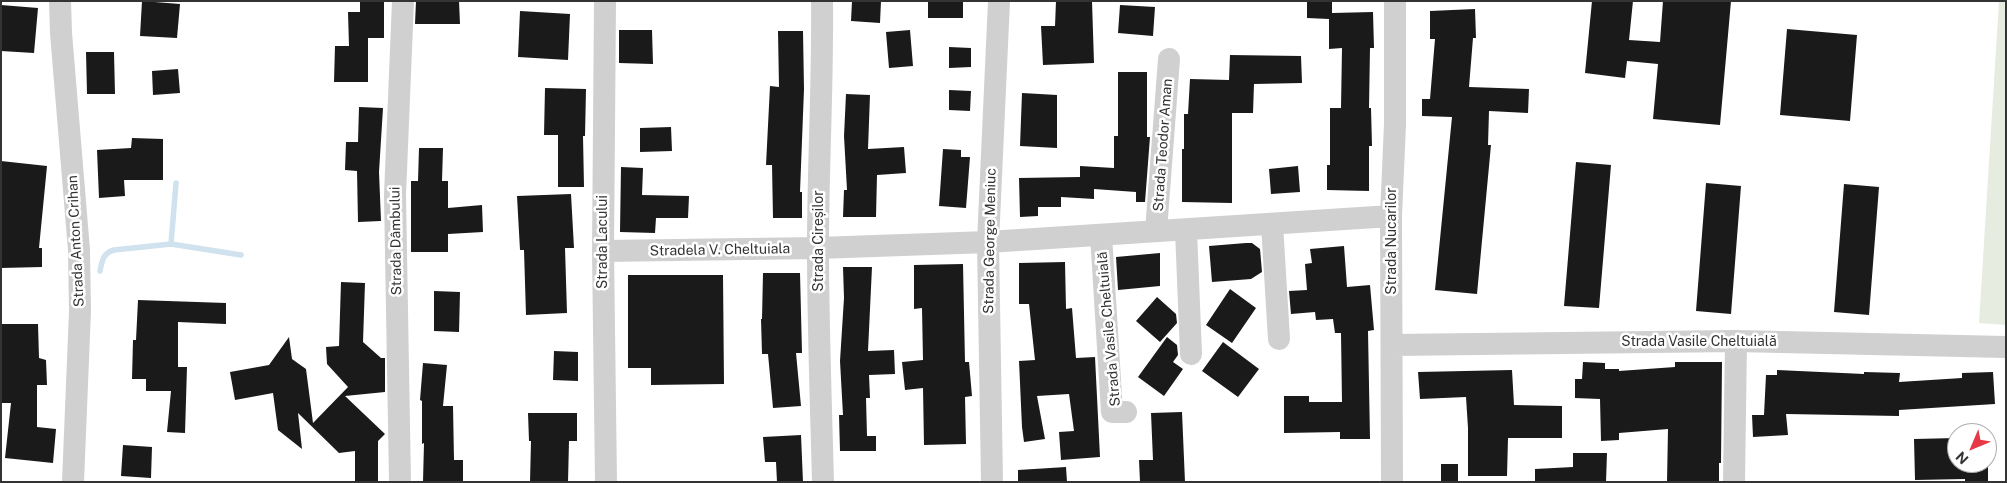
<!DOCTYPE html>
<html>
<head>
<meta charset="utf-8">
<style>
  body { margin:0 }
  #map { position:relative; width:2007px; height:483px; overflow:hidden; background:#fff; font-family:"Public Sans",sans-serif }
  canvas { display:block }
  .frame { position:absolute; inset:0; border:2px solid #333; pointer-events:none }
  .north { position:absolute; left:1947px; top:423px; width:50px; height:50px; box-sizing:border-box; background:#fff; border:1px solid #adadad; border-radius:50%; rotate:225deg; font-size:14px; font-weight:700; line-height:20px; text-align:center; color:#333 }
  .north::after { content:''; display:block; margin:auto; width:18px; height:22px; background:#e63946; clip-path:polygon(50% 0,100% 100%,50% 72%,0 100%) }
</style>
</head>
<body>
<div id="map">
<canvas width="2007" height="483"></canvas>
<div class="frame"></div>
<div class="north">N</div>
</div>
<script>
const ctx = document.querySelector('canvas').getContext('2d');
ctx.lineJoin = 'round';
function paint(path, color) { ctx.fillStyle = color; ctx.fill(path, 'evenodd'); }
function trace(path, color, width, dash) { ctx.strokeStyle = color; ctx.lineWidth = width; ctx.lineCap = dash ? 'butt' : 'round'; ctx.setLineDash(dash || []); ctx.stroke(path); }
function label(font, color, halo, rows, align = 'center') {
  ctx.font = font + ' "Public Sans",sans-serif'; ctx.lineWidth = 5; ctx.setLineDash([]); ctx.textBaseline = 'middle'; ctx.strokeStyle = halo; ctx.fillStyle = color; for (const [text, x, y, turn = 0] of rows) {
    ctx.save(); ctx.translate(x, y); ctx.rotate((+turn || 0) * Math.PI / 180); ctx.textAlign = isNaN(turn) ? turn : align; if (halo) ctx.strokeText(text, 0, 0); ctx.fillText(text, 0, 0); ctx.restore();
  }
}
paint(new Path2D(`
  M1999,1H2006V325L1979,323Z`), '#e6ecdf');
trace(new Path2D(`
  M171,244L176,183
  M100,271C102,261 103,253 114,250L171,244L241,255`), '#cfe2ee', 5.5);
paint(new Path2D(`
  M142,1L180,4L177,38L140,36Z
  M360,1H384V38H368V82H334L335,46H349L348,12H360Z
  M416,1H459L460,24H415Z
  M852,1H881L880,23L851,21Z
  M928,1H963V18H928Z
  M1056,1H1092L1094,63L1043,65L1041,26H1055Z
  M1307,1L1332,2V13L1373,12L1374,48H1370L1369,108H1371L1372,146H1369V191L1327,190V165H1330V108H1341L1342,48L1329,49V19L1307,18Z
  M1592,1H1633L1629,40L1660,42L1663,1H1731L1720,125L1653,119L1658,64L1627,61L1625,78L1585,73Z
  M1,5L38,8L34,53L1,51Z
  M1120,5L1155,7L1153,36L1118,33Z
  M1475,9L1476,38H1473L1469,87L1529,89L1528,113L1489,111L1488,145H1491L1477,294L1435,290L1452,117L1422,116V99H1430L1435,39H1430V11Z
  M520,11L570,14L568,60L518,57Z
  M1787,29L1857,35L1850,121L1780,115Z
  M619,30H652L653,64L619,63Z
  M910,30L913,66L889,68L886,32Z
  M778,31H803L804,89L800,192H802V218H773L772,165H766L770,86L779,87Z
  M949,47L971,48V67L949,68Z
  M86,52H114L115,94H87Z
  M1230,55L1301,56L1302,83L1254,84L1253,113H1232V203L1182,202V149H1184V114H1188L1190,79L1229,80Z
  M178,69L180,93L153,95L152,71Z
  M1118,72H1147V137H1150L1145,202H1136V192L1094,189V199L1061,197V207H1038V216L1020,217L1019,178L1080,177V166L1114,168V136H1118Z
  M545,88L586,89L585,136H583L584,187H558V135H544Z
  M949,90L971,91L970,111L949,110Z
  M1022,93L1057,95V148L1020,146Z
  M846,94L870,95L868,149L904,147L906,173L877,175L876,217H843L844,190H847L844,136Z
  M359,107L383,108L379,172L381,221L358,222L357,171L345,170L346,142H358Z
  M671,127L672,151L640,152V128Z
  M132,138L163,139V180H124L125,196L99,198L97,150L131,148Z
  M419,148H443L442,181H448V208L482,205L483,232L448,234V252H411V181H418Z
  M943,149L961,150V157H970L966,208L939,206Z
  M1,161L47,166L39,248H42V267L1,268Z
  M1576,162L1611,165L1599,308L1564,306Z
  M1298,166L1300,192L1271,194L1269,169Z
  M621,167L643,168L642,195L689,196L688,218H656L655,233L620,232Z
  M1706,183L1741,186L1731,314L1696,311Z
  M1844,184L1879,187L1869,315L1834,312Z
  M571,194L574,248H565L567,313L526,315L524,250H520L517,196Z
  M1246,243H1252L1260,249L1262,272L1251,279L1212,282L1209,246Z
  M1344,246L1347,287L1370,285L1374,330L1368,331L1370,439H1340V432L1284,433V396H1309V402H1342L1341,333H1335L1333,319L1316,320L1315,312L1291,314L1289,291L1307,290L1305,264L1312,263L1310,249Z
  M1160,253V286L1118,290L1116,257Z
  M1065,262L1066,309L1072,308L1076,358L1095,357L1100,457L1061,460L1059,432L1074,431L1069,394L1037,396L1045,439L1024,442L1022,427L1019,361L1035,360L1029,304H1019V263Z
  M963,264L965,362H969L972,396L965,397L966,444L924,445L923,388L905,390L902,362L923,360L922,308L914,309V265Z
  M843,267H872L868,351L894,350L895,374L869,375L870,398H866L867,436H876V451H840L839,415H843L840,361L844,298Z
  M763,273H800L802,353H796L801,406L773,408L768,354H762L761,319H762Z
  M628,275H723L724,384L651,385V368H628Z
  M341,282L365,283L363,342L381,358H385V392L345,396L385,434L378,441V482H355V451L339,453L298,413L302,449L278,430L273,393L235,400L230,372L269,365L289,337L292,359L306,369L313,423L348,387L327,364L326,347L339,346Z
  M1230,289L1256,308L1232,343L1206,325Z
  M434,291L460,292L459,332L434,331Z
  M1157,297L1176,314L1177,323L1160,342L1136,321Z
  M138,300L226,303V324L178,322V367H187L185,433L167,432L171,391H146V379H132L133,340H136Z
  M1,324H38L39,358L46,360L47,385H37V427L56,429L53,463L5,458L11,403H1Z
  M1167,337L1177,345L1178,355L1173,362L1183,369L1164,396L1138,377Z
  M1223,342L1259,369L1238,397L1202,371Z
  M554,351L578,352V381L553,380Z
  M1583,362L1605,363V369H1619V371L1675,367V362H1722L1721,463H1719V482H1667L1668,429L1619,433V440L1601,441L1600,399L1575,398V379H1582Z
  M423,363L447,365L443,406H453L454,460H463V482H423L424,443L422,444V401L420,400Z
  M1512,370L1514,405L1562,406V438H1508L1507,476H1468V428L1466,397L1420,399L1418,372Z
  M1777,370L1864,374V372L1900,373L1899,382L1962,378V373L1993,372L1995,404L1899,410V416L1786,414L1788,435L1753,437L1752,415H1764L1766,375H1777Z
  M1182,412L1185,482H1140L1139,460H1153L1151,413Z
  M528,413H577V441H569L568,482H530L531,441H529Z
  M801,435L803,482H777L776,462H765L763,437Z
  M1957,438V463H1988V482H1965V479L1915,480L1914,439Z
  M123,445L152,447L151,478L121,476Z
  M1573,453H1607L1606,482H1535V469L1573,467Z
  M1441,464H1458V482H1441Z
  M1066,467L1067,482H1018V470Z`), '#1a1a1a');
trace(new Path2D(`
  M60,1L61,33L79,250L80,311L73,482
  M605,1L603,251L606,482
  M822,1C823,83 818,165 818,247C818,325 821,404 823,482
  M1272,224L1279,339
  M1186,230L1191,354
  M1156,231L1169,59
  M1101,235L1112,412H1126
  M603,251L818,248L988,242L1391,216
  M1392,345L1736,341L2006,347
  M400,482L395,195L403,1
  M992,482L988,242L999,1
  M1392,482L1391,216L1395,124V1
  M1734,482L1736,341`), '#d0d0d0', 22);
label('14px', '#333', '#fff', [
  ["Strada Teodor Aman",1163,145,-86],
  ["Strada Anton Crihan",76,241,-93],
  ["Strada Dâmbului",396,241,-91],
  ["Strada Cireșilor",819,241,-90],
  ["Strada George Meniuc",990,241,-89],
  ["Strada Nucarilor",1392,241,-90],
  ["Strada Lacului",603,242,-90],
  ["Stradela V. Cheltuiala",720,250,-1],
  ["Strada Vasile Cheltuială",1109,329,-95],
  ["Strada Vasile Cheltuială",1699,342]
]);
</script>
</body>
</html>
